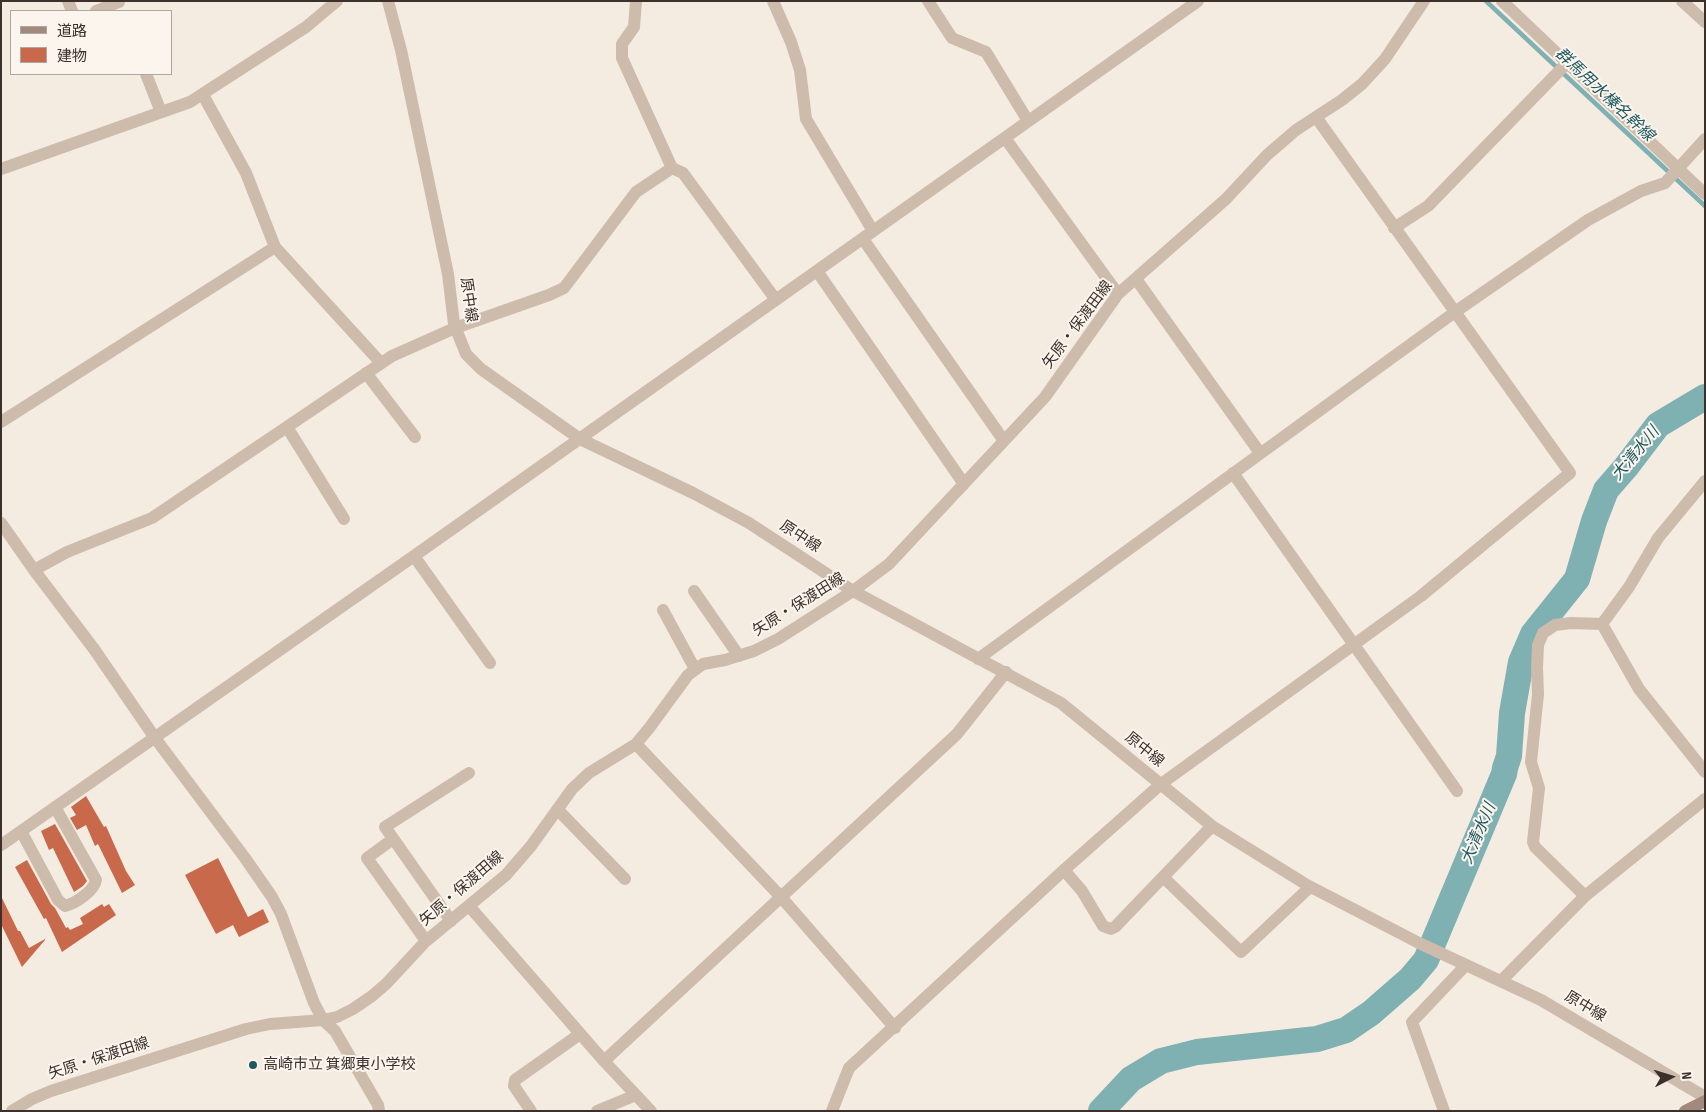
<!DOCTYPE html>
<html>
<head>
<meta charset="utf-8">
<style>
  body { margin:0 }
  #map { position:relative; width:1706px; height:1112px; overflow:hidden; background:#f4ebe1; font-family:"Sofia Sans Condensed","Noto Sans JP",sans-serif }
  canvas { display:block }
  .frame { position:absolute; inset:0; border:2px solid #3b302b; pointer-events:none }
  .legend { position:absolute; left:10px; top:10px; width:162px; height:65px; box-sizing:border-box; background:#fbf5ee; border:1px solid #aea6a0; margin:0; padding:6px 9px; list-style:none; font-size:15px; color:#3b302b }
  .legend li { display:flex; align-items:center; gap:10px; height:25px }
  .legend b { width:25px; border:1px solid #aea6a0 }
  .north { position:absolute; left:1646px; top:1052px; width:50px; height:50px; -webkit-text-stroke:4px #fbf5ee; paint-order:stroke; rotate:85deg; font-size:14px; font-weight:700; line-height:20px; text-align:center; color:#3b302b }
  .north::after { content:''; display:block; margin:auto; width:18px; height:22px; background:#3b302b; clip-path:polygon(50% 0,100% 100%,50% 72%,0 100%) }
</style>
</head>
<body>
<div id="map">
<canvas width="1706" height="1112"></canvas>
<div class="frame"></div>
<ul class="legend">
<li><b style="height:6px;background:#a18a7d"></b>道路</li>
<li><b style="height:14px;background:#c8694b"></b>建物</li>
</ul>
<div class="north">N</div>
</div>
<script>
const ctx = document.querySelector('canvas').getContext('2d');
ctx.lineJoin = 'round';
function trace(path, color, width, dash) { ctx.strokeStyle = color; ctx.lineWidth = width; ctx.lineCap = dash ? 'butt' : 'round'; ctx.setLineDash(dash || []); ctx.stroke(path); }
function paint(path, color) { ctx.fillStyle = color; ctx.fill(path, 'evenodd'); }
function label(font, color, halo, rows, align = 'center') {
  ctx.font = font + ' "Sofia Sans Condensed","Noto Sans JP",sans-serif'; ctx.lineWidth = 4; ctx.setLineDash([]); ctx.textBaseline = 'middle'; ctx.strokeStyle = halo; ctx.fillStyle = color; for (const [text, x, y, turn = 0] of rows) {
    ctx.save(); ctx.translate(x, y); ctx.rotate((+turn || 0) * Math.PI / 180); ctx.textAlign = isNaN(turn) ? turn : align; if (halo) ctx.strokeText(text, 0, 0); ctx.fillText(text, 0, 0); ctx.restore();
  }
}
trace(new Path2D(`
  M1486,1L1705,206`), '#7fb0b2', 4.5);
trace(new Path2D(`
  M1101,1111L1131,1079L1161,1061L1197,1052L1317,1039L1346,1030L1371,1013L1410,979L1426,960L1504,774L1505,768L1509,756L1512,713L1521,662L1533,634L1577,579L1594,521L1606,490L1626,467L1658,425L1705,397`), '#7fb0b2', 26);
paint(new Path2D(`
  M86,796L104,827L106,826L126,871L135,885L122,893L98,844L95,846L86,825L77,830L70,818L76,815L71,807Z
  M55,824L87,881L83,886L74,892L53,848L49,850L41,831Z
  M218,858L248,917L263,909L269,922L239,937L233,925L216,934L185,875Z
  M27,860L51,904L55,908L66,928L68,927L70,930L83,924L80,918L102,904L104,907L109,904L116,915L62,952L46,918L44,919L15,867Z
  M1,896L18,931H20L29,948L45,939V940L22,967L1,924Z`), '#c8694b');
trace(new Path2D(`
  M68,1L72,11
  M388,1L401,50L448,274L454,324L466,354L481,369L580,439L693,493L749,523L853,591L1061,703L1212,826L1307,885L1419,943L1541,1000L1705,1097
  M636,1L634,27L622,44V58L672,168L683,173L776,300
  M773,1L791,42L800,70L806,119L873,231
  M928,1L952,38L986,52L1028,121
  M1502,1L1705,194
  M1682,1L1705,22
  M96,11L119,2
  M146,74L161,112
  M203,95L246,173L275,247L381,363
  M1005,138L1118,294
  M1,169L190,102L306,27L337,1
  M1394,228L1428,206L1566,64
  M863,239L1004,441
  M817,271L964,484
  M1136,279L1260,453
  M366,373L415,437
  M1,422L275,247
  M287,427L344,519
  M1233,473L1457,791
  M1,523L34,570L94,649L155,738L245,858L272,897L281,914L314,1003L323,1020L335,1031L378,1105L379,1111
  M414,556L490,663
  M34,570L67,552L152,518L392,356L455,328L549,295L564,288L636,192L672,168
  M694,591L739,656
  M663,610L695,669
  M1602,624L1639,689L1705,772
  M978,659L1455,312L1588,220L1641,191L1665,183L1705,139
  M636,744L781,897L895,1028
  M558,810L625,879
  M21,831L58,900L65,906C76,903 94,891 96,880L55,807
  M393,839L367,858L426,941
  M1,845L414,556L1198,1
  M1064,870L1082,891L1103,926L1111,929L1115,927L1212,826
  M1163,877L1241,952L1310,887
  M1585,896L1535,847L1533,842L1539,788L1531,762L1538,694L1537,668L1538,645L1543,633L1555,625L1571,623L1602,624L1629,587L1658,538L1705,481
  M469,906L604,1061L651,1111
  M451,921L385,827L469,773
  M1502,980L1585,896L1705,799
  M604,1061L957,734L1006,672
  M12,1111L32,1099L51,1091L246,1029L270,1024L323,1020L337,1017L353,1009L372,996L386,984L426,941L506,875L531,846L572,789L589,773L636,744L650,727L688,675L703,664L725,660L754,651L778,639L853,591L889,564L1045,397L1118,294L1226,199L1267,155L1296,130L1342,100L1362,84L1385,59L1424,1
  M531,1111L514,1086L515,1080L580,1034
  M597,1111L636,1095
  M832,1111L849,1068L1064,870L1161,784L1421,596L1570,473L1316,117
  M1444,1111L1412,1022L1465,966`), '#cdbbac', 12);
trace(new Path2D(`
  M1685,1111L1705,1101`), '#a18a7d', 12);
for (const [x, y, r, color] of [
  [253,1065,5,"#1f5a5e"]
]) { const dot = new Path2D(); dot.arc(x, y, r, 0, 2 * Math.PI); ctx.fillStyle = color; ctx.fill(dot); trace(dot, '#fbf5ee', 2); }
label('15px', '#3b302b', '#fbf5ee', [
  ["原中線",468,300,82],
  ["矢原・保渡田線",1078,325,-53],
  ["原中線",800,537,33],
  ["矢原・保渡田線",799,605,-32],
  ["原中線",1144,750,39],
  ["矢原・保渡田線",462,889,-41],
  ["原中線",1585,1007,31],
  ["矢原・保渡田線",99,1059,-18]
]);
label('15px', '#3b302b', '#fbf5ee', [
  ["高崎市立 箕郷東小学校",263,1065]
], 'left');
label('italic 16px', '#1f5a5e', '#fbf5ee', [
  ["群馬用水榛名幹線",1604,95,43],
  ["大清水川",1636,454,-50],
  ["大清水川",1479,834,-67]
]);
</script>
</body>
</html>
